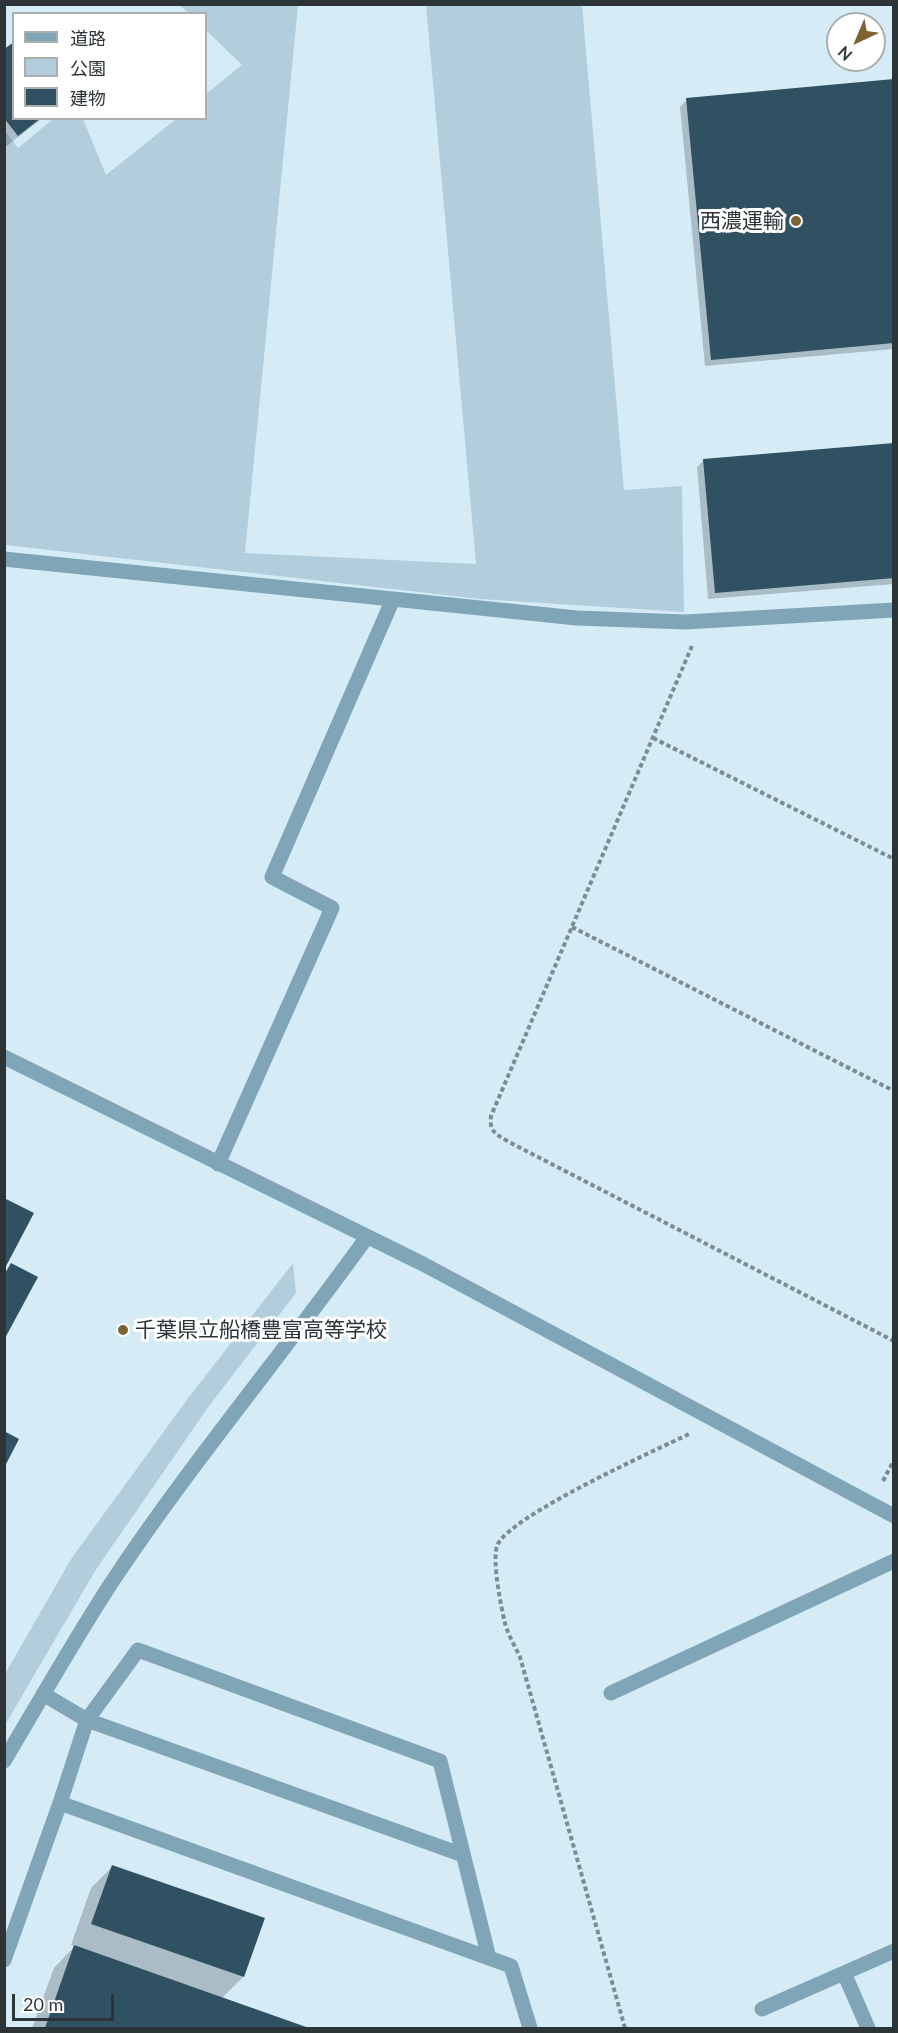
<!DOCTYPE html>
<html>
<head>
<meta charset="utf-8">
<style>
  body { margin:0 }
  #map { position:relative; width:898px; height:2033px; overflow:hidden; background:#d5ecf7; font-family:Lato,"Noto Sans JP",sans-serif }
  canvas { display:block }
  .frame { position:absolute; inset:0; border:6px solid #2c3438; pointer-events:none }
  .legend { position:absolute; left:12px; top:12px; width:195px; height:108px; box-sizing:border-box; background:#fff; border:2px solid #abaeaf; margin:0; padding:8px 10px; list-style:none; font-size:18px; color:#2c3438 }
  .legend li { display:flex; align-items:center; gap:12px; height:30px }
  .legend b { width:30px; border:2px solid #abaeaf }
  .north { position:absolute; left:826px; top:12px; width:60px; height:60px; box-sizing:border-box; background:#fff; border:2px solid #abaeaf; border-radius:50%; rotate:224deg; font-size:16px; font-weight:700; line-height:24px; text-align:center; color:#2c3438 }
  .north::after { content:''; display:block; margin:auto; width:21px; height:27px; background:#7d6234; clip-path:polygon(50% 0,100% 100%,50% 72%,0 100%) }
  .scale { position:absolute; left:12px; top:1994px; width:102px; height:27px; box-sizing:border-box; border:3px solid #2c3438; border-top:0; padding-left:8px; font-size:18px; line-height:21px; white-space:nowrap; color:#2c3438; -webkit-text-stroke:4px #fff; paint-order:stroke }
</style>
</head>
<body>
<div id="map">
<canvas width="898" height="2033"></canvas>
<div class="frame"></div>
<ul class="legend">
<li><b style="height:8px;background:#80a5b7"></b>道路</li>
<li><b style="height:16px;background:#b2cedc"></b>公園</li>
<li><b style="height:16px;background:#305161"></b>建物</li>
</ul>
<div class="north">N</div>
<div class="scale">20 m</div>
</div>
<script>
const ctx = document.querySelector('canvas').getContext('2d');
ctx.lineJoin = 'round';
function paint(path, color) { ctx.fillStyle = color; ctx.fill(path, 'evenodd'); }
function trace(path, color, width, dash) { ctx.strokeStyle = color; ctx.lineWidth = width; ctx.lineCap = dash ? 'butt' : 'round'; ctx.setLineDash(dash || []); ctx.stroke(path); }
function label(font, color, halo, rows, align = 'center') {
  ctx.font = font + ' Lato,"Noto Sans JP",sans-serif'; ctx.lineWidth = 6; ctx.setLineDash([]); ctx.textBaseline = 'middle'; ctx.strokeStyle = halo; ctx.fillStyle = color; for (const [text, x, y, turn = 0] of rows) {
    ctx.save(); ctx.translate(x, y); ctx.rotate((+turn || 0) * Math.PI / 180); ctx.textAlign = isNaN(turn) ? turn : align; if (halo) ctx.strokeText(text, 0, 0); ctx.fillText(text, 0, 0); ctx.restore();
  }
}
paint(new Path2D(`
  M179,5H298L245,553L476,564L426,5H582L624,490L682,486L684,612L480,599L5,545V131L18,148L53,119H83L106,175L176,119L206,118V94L242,65L206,30V14L189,13Z
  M293,1263L296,1293L209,1406L95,1571L5,1725V1674L71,1559L189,1397Z`), '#b2cedc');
paint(new Path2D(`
  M4,51L14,118H43L4,148Z
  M894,81V349L705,366L680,107L687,100Z
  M894,444V584L708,599L697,467L704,460Z
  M112,1867L243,1977L221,1999L305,2028H32L54,1968L75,1946L71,1945L91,1888Z`), '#0003');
paint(new Path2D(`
  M14,42V118H41L18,136L4,118V49Z
  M894,79V343L711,360L686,98Z
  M894,443V578L715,593L703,459Z
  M4,1198L34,1213L4,1270Z
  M11,1263L38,1277L4,1340V1275Z
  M4,1431L19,1439L4,1468Z
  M112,1865L265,1918L244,1977L91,1924Z
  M74,1945L309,2028H45Z`), '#305161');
trace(new Path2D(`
  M692,646L491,1116C489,1132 496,1134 509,1142L894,1341
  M653,738L894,859
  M572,927L894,1091
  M883,1481L894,1460
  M625,2028L520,1657C515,1646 508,1635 505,1623C501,1607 492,1561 497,1546C507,1517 656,1450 689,1434`), '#7d8c94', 4, [4.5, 3]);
trace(new Path2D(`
  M4,559L577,618L685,622L894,610
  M4,1057L423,1264L894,1516
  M218,1164L332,908L272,877L393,599
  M611,1693L894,1561
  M43,1694L87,1720L463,1855
  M4,1761C39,1702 73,1642 110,1585C190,1464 283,1354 367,1237
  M60,1803L87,1720L138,1650L440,1761L489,1958
  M4,1960L60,1803L511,1966L530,2028
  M844,1973L868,2028
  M762,2009L894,1951`), '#80a5b7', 15);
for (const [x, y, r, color] of [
  [796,221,6,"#7d6234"],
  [123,1330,6,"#7d6234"]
]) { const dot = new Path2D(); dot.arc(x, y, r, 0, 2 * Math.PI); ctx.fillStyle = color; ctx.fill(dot); trace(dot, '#fff', 2); }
label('21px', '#2c3438', '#fff', [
  ["西濃運輸",784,221],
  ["千葉県立船橋豊富高等学校",135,1330,"left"]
], 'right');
</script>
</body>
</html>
